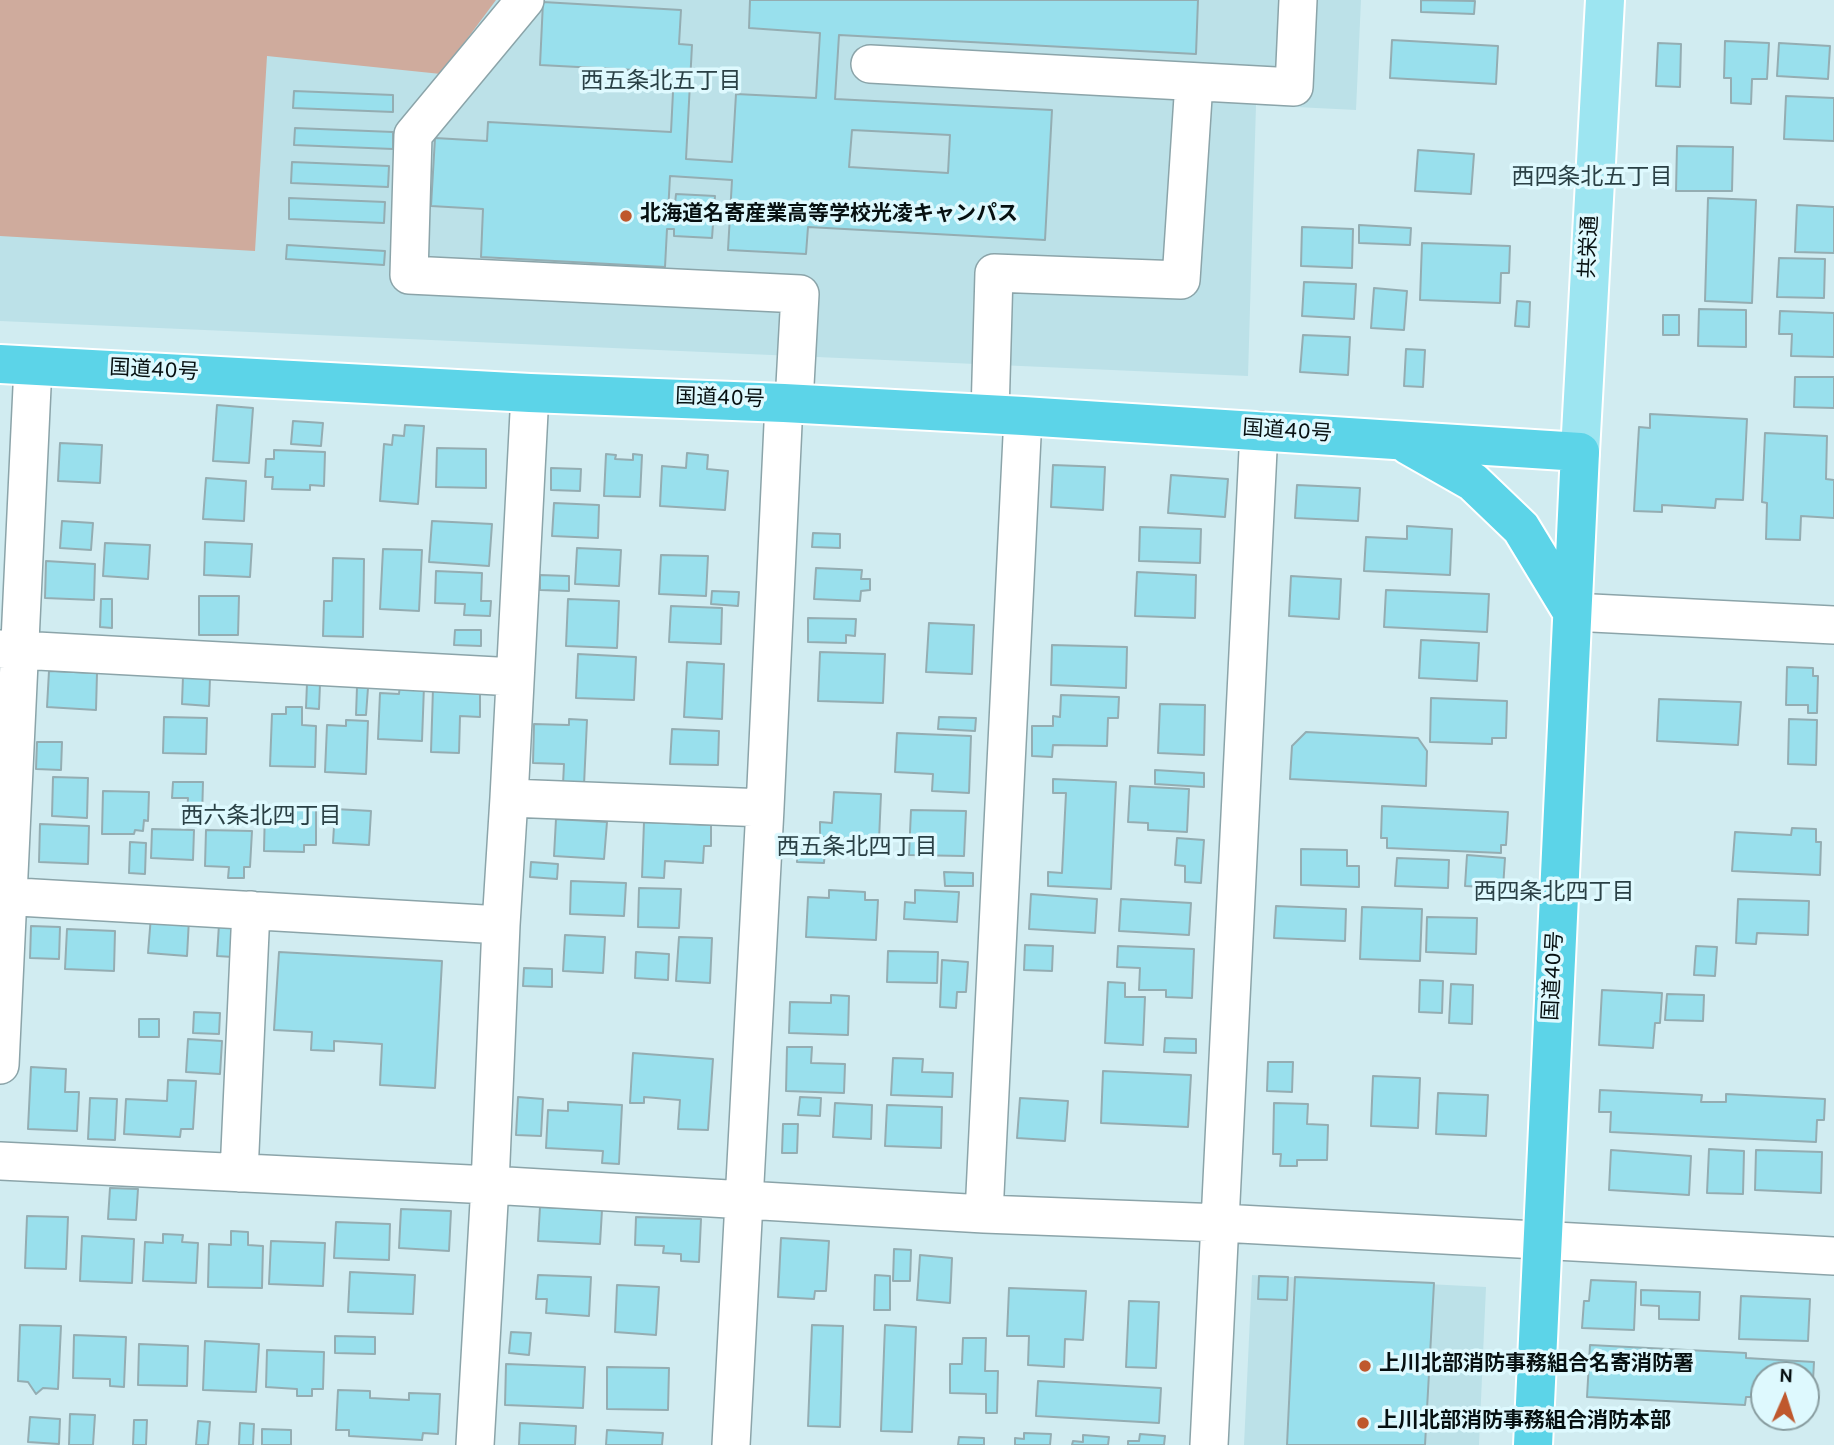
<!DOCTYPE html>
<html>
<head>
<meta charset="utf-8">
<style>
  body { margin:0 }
  #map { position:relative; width:1834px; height:1445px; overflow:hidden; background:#d1ecf1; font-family:Overpass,sans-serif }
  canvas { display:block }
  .north { position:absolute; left:1750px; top:1361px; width:70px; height:70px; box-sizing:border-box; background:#def9fe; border:2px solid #889c9f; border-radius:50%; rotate:3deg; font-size:19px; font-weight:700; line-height:28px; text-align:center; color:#071011 }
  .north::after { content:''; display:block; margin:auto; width:24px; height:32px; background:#bf582d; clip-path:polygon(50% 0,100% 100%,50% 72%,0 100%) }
</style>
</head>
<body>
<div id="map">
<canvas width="1834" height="1445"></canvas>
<div class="north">N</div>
</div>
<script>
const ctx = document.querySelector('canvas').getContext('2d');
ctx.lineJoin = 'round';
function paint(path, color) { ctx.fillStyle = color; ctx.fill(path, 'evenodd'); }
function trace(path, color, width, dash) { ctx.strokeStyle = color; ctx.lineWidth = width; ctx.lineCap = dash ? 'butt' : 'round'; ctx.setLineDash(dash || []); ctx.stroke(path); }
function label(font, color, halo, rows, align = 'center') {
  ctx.font = font + ' Overpass,"Noto Sans JP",sans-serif'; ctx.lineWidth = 7; ctx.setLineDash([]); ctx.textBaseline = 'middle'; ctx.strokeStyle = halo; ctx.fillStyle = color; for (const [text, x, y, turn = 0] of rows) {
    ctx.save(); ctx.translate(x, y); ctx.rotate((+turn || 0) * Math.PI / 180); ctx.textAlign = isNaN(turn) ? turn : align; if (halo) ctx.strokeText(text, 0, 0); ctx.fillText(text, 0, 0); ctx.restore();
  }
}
paint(new Path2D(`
  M0,0H1361L1356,110L1256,105L1248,376L0,321Z
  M1252,1275L1486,1287L1479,1445H1244Z`), '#bce1e8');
paint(new Path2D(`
  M0,0H496L441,74L267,56L255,251L0,236Z`), '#cfab9d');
const building = new Path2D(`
  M750,0H1198L1196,54L839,35L835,99L1052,110L1045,240L808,227L806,254L728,250L732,180L670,176L668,213L674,214L676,194L715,196L712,238L674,236V229H667L665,267L481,257L483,209L431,206L435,138L487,141L488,122L671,132L674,72L540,65L543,2L681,10L679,44L692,45L686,159L732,162L736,94L816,98L820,33L749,28ZM852,130L950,135L948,173L849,167Z
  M1421,0L1475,1L1474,14L1421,12Z
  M1392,40L1498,46L1496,84L1390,78Z
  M1725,41L1769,43L1767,79H1752L1751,104L1731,103V78H1724Z
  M1658,43L1681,44L1680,87L1656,86Z
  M1779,43L1830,46L1828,79L1777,76Z
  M294,91L393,95V112L293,108Z
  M1786,96L1834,98V141L1784,139Z
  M295,128L393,132V149L294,145Z
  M1677,146L1733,147L1732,191H1676Z
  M1418,150L1474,154L1471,194L1415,191Z
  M292,162L389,166L388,187L291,183Z
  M289,198L385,202L384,223L289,219Z
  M1708,198L1756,200L1752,303L1705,301Z
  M1797,205L1834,207V253L1795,252Z
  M1359,225L1411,228L1410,245L1359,243Z
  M1302,227L1353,229L1352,268L1301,266Z
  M1422,243L1510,246L1509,273H1501L1500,303L1420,300Z
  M287,245L385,251L384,265L286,259Z
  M1779,258L1825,259L1824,298L1777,297Z
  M1304,282L1356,284L1354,319L1302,316Z
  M1374,288L1407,291L1404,330L1371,328Z
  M1517,301L1530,302L1529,327L1515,326Z
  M1699,309L1746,310V347L1698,346Z
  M1780,311L1834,313V357L1791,356L1792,334H1779Z
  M1663,315H1679V335H1663Z
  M1303,335L1350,337L1348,375L1300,372Z
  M1406,349L1425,350L1423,387L1404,386Z
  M1795,377H1834V408L1794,407Z
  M217,405L253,408L249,463L213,461Z
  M1650,414L1747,419L1743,500L1716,499L1715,508L1662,505V512L1634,511L1639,427L1650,428Z
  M293,421L323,423L321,446L291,444Z
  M405,425L424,426L418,504L380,501L384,444L392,445L393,435L404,436Z
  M1765,433L1827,436L1826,479L1834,480V518L1801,516L1800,540L1766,539L1767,503L1762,502Z
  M60,443L102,445L100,483L58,481Z
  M437,448L486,449V488L436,487Z
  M274,450L325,452L324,486L310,485V490L272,489L273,477H265L266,459H274Z
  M687,453L708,455L707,469L728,471L725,510L660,506L662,466L686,468Z
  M606,454L616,455L615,459L633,460V454L642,455L640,497L604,496Z
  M1053,465L1105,467L1103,510L1051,507Z
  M551,468L581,469L580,491L551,490Z
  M1171,475L1228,479L1225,517L1168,513Z
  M206,478L246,481L244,521L203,519Z
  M1297,485L1360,488L1358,521L1295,518Z
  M554,503L599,505L598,538L552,536Z
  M62,521L93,523L91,550L60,548Z
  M432,521L492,524L489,566L429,562Z
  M1407,526L1452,529L1450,575L1364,571L1366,537L1407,539Z
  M1140,527L1201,529L1200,563L1139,561Z
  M813,533L840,534V548L812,547Z
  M205,542L252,544L250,577L204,575Z
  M105,543L150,545L148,579L103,576Z
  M577,548L621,550L619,586L575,584Z
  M383,549L422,550L419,611L380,609Z
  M661,555L708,556L706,596L659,594Z
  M333,558L364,559L363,637L323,636L324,601H332Z
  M46,561L95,564L94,600L45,598Z
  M816,568L862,570L861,579H870V590L861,591L860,601L814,599Z
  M436,571L482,573L481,601H491L490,616L464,615L465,604L435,603Z
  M1137,572L1196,575L1195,618L1135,616Z
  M540,575L569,576V591L540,590Z
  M1291,576L1341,579L1339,619L1289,616Z
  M1386,590L1489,594L1487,632L1384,627Z
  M712,591L739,592L738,606L711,604Z
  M199,596H239L238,635H199Z
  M101,599H112V628L100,627Z
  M568,599L619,601L617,648L566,646Z
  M671,606L722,608L721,644L669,642Z
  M808,618L856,619L855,636L846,635V643L808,642Z
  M929,623L974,625L972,674L926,672Z
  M455,630H481V646L454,645Z
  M1421,640L1479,643L1477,681L1419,678Z
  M1052,645L1127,647L1126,688L1051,685Z
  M820,652L885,654L883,703L818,701Z
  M578,654L636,657L634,700L576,698Z
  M687,662L724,664L722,719L684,717Z
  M1787,667L1813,668V676H1818L1817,713H1808V705H1786Z
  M49,671L97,673L96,710L47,707Z
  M183,676L210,678L209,706L182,704Z
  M307,683L320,684L319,709L306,708Z
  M400,684L424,686L422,741L378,739L380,693L399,694Z
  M357,687L368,688L366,715H356Z
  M433,688L480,690V717L460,716L459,753L431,752Z
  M1061,695L1119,697L1118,718H1108L1107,746L1053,745L1052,757L1032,756V726H1053V716L1060,717Z
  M1431,698L1507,701L1506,738H1492V744L1430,742Z
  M1659,699L1741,702L1738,745L1657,741Z
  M1160,704L1205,705L1204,755L1158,753Z
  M286,707H302V725L316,726L315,767L270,766L272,714H286Z
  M164,717L207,718L206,754L163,753Z
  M939,717L976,718L975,731L938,729Z
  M569,719L587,720L584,785L563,784L564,764L533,763L534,724L569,725Z
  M1789,719L1817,720L1816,765L1788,764Z
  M346,720L368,721L366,774L325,772L327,725L346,726Z
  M672,729L719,731L718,765L670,764Z
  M1306,732L1418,738L1427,751L1426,786L1290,779L1292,746Z
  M897,733L971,736L969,793L932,791L933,774L895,772Z
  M37,742H62L61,770L36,769Z
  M1155,770L1204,773V787L1155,784Z
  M53,777L88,778L87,818L52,816Z
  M1053,779L1116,782L1111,889L1048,886V872L1062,873L1066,793H1053Z
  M173,782H203L202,818H187L188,798H172Z
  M1130,786L1189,789L1187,832L1148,830V823L1128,822Z
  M103,791L149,792L148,821L144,820L143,831L135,830L134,834H102Z
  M834,792L881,794L879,840L820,837V822L832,823Z
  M1382,806L1508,812L1506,845H1501V853L1387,848V838H1381Z
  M265,807L316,808V845H304V852L264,851Z
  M335,809L371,811L369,845L333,843Z
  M911,810L966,811L964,856L909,855Z
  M556,819L607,822L604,859L554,856Z
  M644,822L711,825V846H704L703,863L665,861L664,878L642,877Z
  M40,824L89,826L88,864L39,862Z
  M1792,828L1816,829V842H1821L1820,875L1732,871L1735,832L1791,835Z
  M152,829L194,830L193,860L151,858Z
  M206,830L252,831L250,867H244V878H228L229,867L205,866Z
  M1177,838L1204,840L1201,883L1185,882V866L1175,865Z
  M130,842L146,843L145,874L129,873Z
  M798,848L825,849L824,863L797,862Z
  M1301,849L1347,850V866H1359V887L1301,885Z
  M1467,855L1505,858L1503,888L1465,886Z
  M1397,858L1449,860L1448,888L1395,886Z
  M531,862L558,864L557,879L530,877Z
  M944,872L973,873V886H945Z
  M571,881L626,883L624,916L570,914Z
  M639,888L681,889L679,928L638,927Z
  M829,890L865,892V900H878L876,940L806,937L808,897L829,898Z
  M915,890L959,892L957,922L904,919L905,902L915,903Z
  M1031,894L1097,899L1095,933L1029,929Z
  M1121,899L1191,903L1189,935L1119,931Z
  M1738,899L1809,901L1808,935L1757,933L1756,944L1736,943Z
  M1276,906L1346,909L1345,941L1274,938Z
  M1362,907L1422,909L1420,961L1360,959Z
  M151,916L189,919L187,956L148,953Z
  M1427,917L1477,918L1476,954L1426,952Z
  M219,924L235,925L233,957L217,956Z
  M31,926L60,927L59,959L30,958Z
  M67,929L115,931L114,971L65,969Z
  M565,935L605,937L603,973L563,971Z
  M679,937L712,938L710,983L676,981Z
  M1025,945L1053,946L1052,971L1024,970Z
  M1118,946L1194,949L1192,998L1166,997V990H1139L1140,968L1117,967Z
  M1696,946L1717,947L1715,976L1694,975Z
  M888,951L938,952L937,983L887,982Z
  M279,952L442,961L435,1088L380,1085L382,1044L334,1041V1051L311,1050L312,1032L274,1030Z
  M636,952L669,954L668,980L635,978Z
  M942,960L968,962L966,992H957L956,1008L940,1007Z
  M524,968L552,969V987L523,986Z
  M1420,980L1443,981L1442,1013L1419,1012Z
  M1108,982L1125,983V997H1145L1143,1045L1105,1043Z
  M1451,984L1473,985L1472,1024L1449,1023Z
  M1602,990L1662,993L1660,1023H1655L1653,1048L1599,1045Z
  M1667,994L1704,995L1703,1021L1665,1020Z
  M831,995L849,996L848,1035L789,1033L790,1002L831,1003Z
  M194,1012L220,1013L219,1034L193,1033Z
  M139,1019H159V1037H139Z
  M1165,1038L1196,1039V1053L1164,1052Z
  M188,1039L222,1041L220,1074L186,1072Z
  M787,1047H812L811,1063L845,1064L844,1093L786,1091Z
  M633,1053L713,1059L708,1130L678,1129L680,1100L644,1097V1103H630Z
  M893,1058L923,1059L922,1072L953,1073L952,1097L891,1095Z
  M1268,1062H1293L1292,1092L1267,1091Z
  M31,1067L66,1069L65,1092H79L77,1131L28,1129Z
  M1103,1071L1191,1075L1188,1127L1101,1123Z
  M1373,1076L1420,1078L1418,1128L1371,1126Z
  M168,1080L196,1081L193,1129H181L180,1137L124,1134L126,1099L167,1101Z
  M1600,1090L1702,1095L1701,1102H1726V1094L1825,1099L1824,1120H1817L1816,1142L1610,1132L1611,1112H1599Z
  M1438,1093L1488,1095L1486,1136L1436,1134Z
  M518,1097L543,1099L541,1136L516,1135Z
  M800,1097L821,1098L820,1116L798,1115Z
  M90,1098L117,1099L115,1140L88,1139Z
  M1020,1098L1068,1101L1065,1141L1017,1138Z
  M568,1102L622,1105L619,1164L602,1163L603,1151L546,1148L548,1110L568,1111Z
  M835,1103L872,1105L871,1139L833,1137Z
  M1274,1103L1308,1104L1307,1124L1328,1125L1327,1160H1297V1166H1280L1281,1154H1273Z
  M887,1105L942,1107L941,1148L885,1146Z
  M783,1124H798L797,1153H782Z
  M1709,1149L1744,1151L1743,1194L1707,1193Z
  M1611,1150L1691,1156L1689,1195L1609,1190Z
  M1756,1150L1822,1152L1821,1193L1755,1190Z
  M110,1188L138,1189L136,1220L108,1219Z
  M540,1207L602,1210L600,1244L538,1241Z
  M401,1209L451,1211L449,1251L399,1248Z
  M27,1216L68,1217L66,1269L25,1268Z
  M636,1217L701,1219L699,1262L681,1261V1254L663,1253L664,1246L635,1245Z
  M336,1222L390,1224L389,1260L334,1258Z
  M231,1231L248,1232V1245L263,1246L262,1288L208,1287L209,1244L231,1245Z
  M163,1234L183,1235L182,1242L198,1243L196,1283L143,1281L145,1242L163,1243Z
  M82,1236L134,1239L132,1283L80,1281Z
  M781,1238L829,1241L826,1291H815L814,1299L778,1297Z
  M271,1241L325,1243L323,1286L269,1284Z
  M894,1249L911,1250L910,1281H893Z
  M920,1255L952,1258L950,1303L917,1300Z
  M350,1272L415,1275L413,1314L348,1312Z
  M538,1275L591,1277L589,1316L546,1313L547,1299H536Z
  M875,1275L890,1276V1310H874Z
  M1259,1276L1288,1277L1287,1300L1258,1299Z
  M1295,1277L1434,1283L1425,1445H1287Z
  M1591,1280L1636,1282L1634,1330L1582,1328L1584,1301H1589Z
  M617,1285L659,1287L656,1335L615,1332Z
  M1009,1288L1086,1291L1083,1340L1065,1339L1064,1367L1028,1365L1029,1336H1007Z
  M1641,1290L1700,1292L1699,1320L1659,1319V1306L1641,1305Z
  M1741,1296L1810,1299L1808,1341L1739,1339Z
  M1129,1301L1159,1302L1156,1368L1126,1367Z
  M20,1325L61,1326L58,1389L43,1388L36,1394L28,1382L18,1381Z
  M812,1325L843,1326L840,1427L808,1426Z
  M885,1325L916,1327L912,1432L881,1431Z
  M511,1332L531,1333L529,1355L509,1353Z
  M74,1335L126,1337L124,1387L110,1386V1379L73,1378Z
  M335,1336L375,1337V1354L335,1353Z
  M963,1338H986L985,1371H998L997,1413H986V1394L950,1393V1364H962Z
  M205,1341L259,1344L256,1392L203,1390Z
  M139,1344L188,1346L187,1386L138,1385Z
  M1590,1345L1746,1353V1358L1814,1362L1812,1399H1806V1375H1764V1397H1746L1745,1405L1587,1397Z
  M267,1350L324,1352L323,1389H312V1396H297V1389L266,1387Z
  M506,1364L585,1367L583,1408L505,1405Z
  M607,1367L669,1368L668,1410L607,1409Z
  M1038,1381L1161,1388L1159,1423L1036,1416Z
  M338,1390L370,1391V1398L409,1400V1393L440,1394L438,1434L423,1433L422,1440L349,1436V1430H336Z
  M70,1414L95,1415L93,1445H69Z
  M30,1417L60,1419L59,1444L28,1442Z
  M134,1420H147L146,1445H133Z
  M198,1421L210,1422L208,1445H196Z
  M240,1423L254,1424L253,1445H239Z
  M520,1423L576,1426L575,1445H519Z
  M262,1429L291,1430V1445H262Z
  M607,1430L663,1433L662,1445H606Z
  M1024,1433L1051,1434L1050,1445H1015V1438L1024,1439Z
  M1140,1434L1165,1436L1164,1445H1128V1441H1139Z
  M1083,1435L1109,1437L1108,1445H1072L1073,1441L1083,1442Z
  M959,1437L984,1438V1445H958Z`);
paint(building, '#99e0ed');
trace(building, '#94adb2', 2);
const minor = new Path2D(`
  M525,0L413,135L409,275L800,294L794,403
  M870,64L1294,87L1298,0
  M990,414L994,273L1181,280L1194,82
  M1572,612L1834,625
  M0,649L515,677
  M509,798L765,808
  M0,896L501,925
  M0,1065L33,366
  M0,1161L490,1185L984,1214L1221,1223L1834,1256
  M239,1173L251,910
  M984,1214L1023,416
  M475,1445L490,1185L501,925L509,798L530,393
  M731,1445L765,808L784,403
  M1209,1445L1259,430`);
const major = new Path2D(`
  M1580,452L1605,0`);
const highway = new Path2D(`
  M0,364L530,393L784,403L1023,416L1580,452L1533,1445
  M1408,445L1473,482L1521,528L1572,612`);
trace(minor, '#8ba4a9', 40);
trace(major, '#fff', 42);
trace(highway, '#fff', 42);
trace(minor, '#fff', 37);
trace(major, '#9de5f1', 38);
trace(highway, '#5cd4e8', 38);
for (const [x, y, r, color] of [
  [626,216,7,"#bf582d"],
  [1365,1366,7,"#bf582d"],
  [1363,1423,7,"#bf582d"]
]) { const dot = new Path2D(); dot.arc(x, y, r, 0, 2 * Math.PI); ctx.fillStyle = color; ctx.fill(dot); trace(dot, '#def9fe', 2.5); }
label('bold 21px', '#071011', '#def9fe', [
  ["北海道名寄産業高等学校光凌キャンパス",640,216],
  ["上川北部消防事務組合名寄消防署",1379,1366],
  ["上川北部消防事務組合消防本部",1377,1423]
], 'left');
label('21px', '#071011', '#def9fe', [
  ["共栄通",1591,247,-87],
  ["国道40号",154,372,3],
  ["国道40号",720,400,2],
  ["国道40号",1287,433,4],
  ["国道40号",1555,976,-87]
]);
label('23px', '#2a4045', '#def9fe', [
  ["西五条北五丁目",661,83],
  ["西四条北五丁目",1592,179],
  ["西六条北四丁目",261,818],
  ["西五条北四丁目",857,849],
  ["西四条北四丁目",1554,894]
]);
</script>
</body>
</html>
